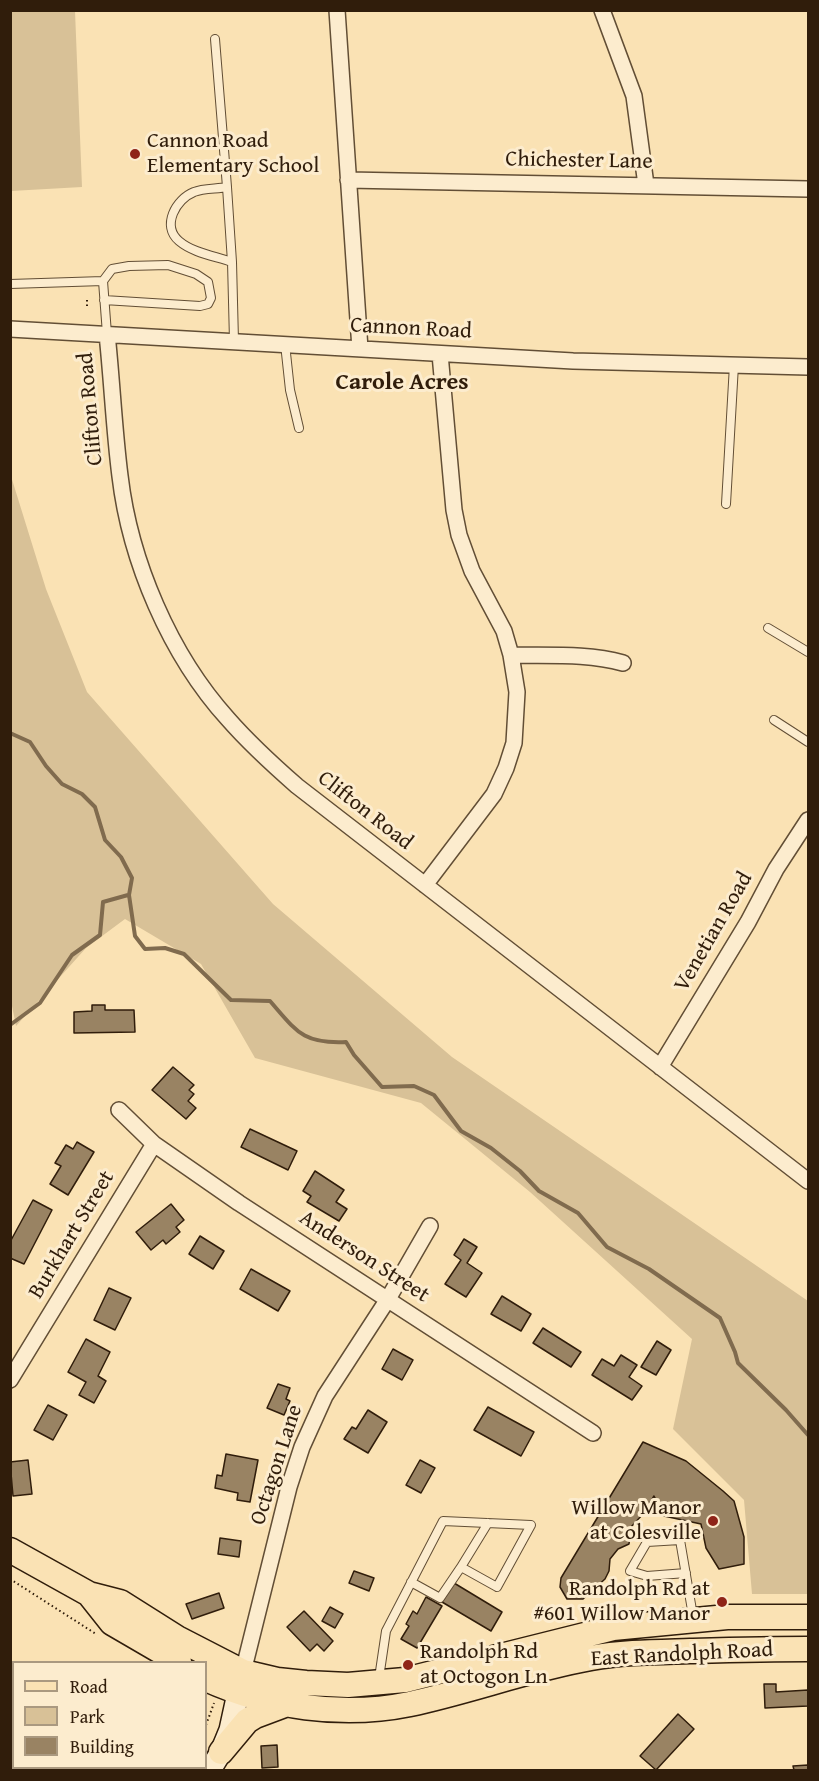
<!DOCTYPE html>
<html>
<head>
<meta charset="utf-8">
<style>
  body { margin:0 }
  #map { position:relative; width:819px; height:1781px; overflow:hidden; background:#fae2b4; font-family:"Gentium Book Plus",serif }
  canvas { display:block }
  .frame { position:absolute; inset:0; border:12px solid #301d0b; pointer-events:none }
  .legend { position:absolute; left:12px; top:1661px; width:195px; height:108px; box-sizing:border-box; background:#fcecce; border:2px solid #aa9980; margin:0; padding:8px 10px; list-style:none; font-size:18px; color:#301d0b }
  .legend li { display:flex; align-items:center; gap:12px; height:30px }
  .legend b { width:30px; border:2px solid #aa9980 }
</style>
</head>
<body>
<div id="map">
<canvas width="819" height="1781"></canvas>
<div class="frame"></div>
<ul class="legend">
<li><b style="height:8px;background:#fae2b4"></b>Road</li>
<li><b style="height:16px;background:#d8c197"></b>Park</li>
<li><b style="height:16px;background:#998363"></b>Building</li>
</ul>
</div>
<script>
const ctx = document.querySelector('canvas').getContext('2d');
ctx.lineJoin = 'round';
function paint(path, color) { ctx.fillStyle = color; ctx.fill(path, 'evenodd'); }
function trace(path, color, width, dash) { ctx.strokeStyle = color; ctx.lineWidth = width; ctx.lineCap = dash ? 'butt' : 'round'; ctx.setLineDash(dash || []); ctx.stroke(path); }
function label(font, color, halo, rows, align = 'center') {
  ctx.font = font + ' "Gentium Book Plus",serif'; ctx.lineWidth = 6; ctx.setLineDash([]); ctx.textBaseline = 'middle'; ctx.strokeStyle = halo; ctx.fillStyle = color; for (const [text, x, y, turn = 0] of rows) {
    ctx.save(); ctx.translate(x, y); ctx.rotate((+turn || 0) * Math.PI / 180); ctx.textAlign = isNaN(turn) ? turn : align; if (halo) ctx.strokeText(text, 0, 0); ctx.fillText(text, 0, 0); ctx.restore();
  }
}
paint(new Path2D(`
  M11,10L75,11L82,187L11,191Z
  M10,473L46,589L87,692L273,904L452,1057L808,1301V1594H752L744,1500L673,1429L692,1339L530,1192L421,1103L255,1058L201,964L125,919L86,948L16,1026L10,996Z`), '#d8c197');
trace(new Path2D(`
  M10,733L30,742L46,766L62,784L82,794L95,807L105,840L121,857L132,878L129,895L135,936L145,949L165,948L184,954L231,1000L270,1001C297,1032 303,1044 346,1042L354,1055L382,1087L414,1086L434,1095L461,1131L491,1148L520,1171L539,1191L578,1213L607,1247L649,1269L720,1318L735,1352L738,1363L786,1410L808,1435
  M10,1025L40,1003L72,955L100,935L103,902L128,895`), '#806b4e', 4);
const building = new Path2D(`
  M92,1005H105V1010H134L135,1032L74,1033V1012L92,1011Z
  M173,1067L194,1085L189,1090L194,1094L188,1101L196,1108L186,1119L152,1090Z
  M250,1129L297,1151L288,1170L241,1147Z
  M77,1142L94,1152L68,1195L50,1184L61,1166L55,1163L66,1145L73,1149Z
  M315,1171L344,1190L336,1202L347,1209L339,1221L307,1202L311,1196L303,1191Z
  M33,1200L52,1210L24,1264L10,1258V1242Z
  M171,1204L184,1220L176,1227L180,1232L166,1244L163,1240L151,1250L136,1232Z
  M200,1236L224,1251L213,1269L189,1254Z
  M464,1239L477,1247L467,1263L482,1273L466,1297L445,1284L461,1260L454,1255Z
  M251,1269L290,1291L278,1311L240,1289Z
  M109,1288L131,1298L115,1330L94,1320Z
  M502,1296L531,1314L521,1331L491,1314Z
  M543,1328L581,1352L571,1367L533,1343Z
  M86,1339L110,1352L98,1376L106,1381L94,1403L79,1395L86,1382L68,1372Z
  M657,1341L671,1350L656,1375L641,1367Z
  M393,1349L413,1360L402,1380L382,1369Z
  M621,1355L637,1365L629,1377L642,1386L632,1400L592,1375L602,1359L614,1366Z
  M278,1384L290,1388L286,1399L290,1401L284,1415L267,1408Z
  M48,1405L67,1415L53,1440L34,1430Z
  M488,1407L534,1432L521,1456L474,1430Z
  M368,1410L387,1422L368,1453L344,1439L352,1427L356,1429Z
  M643,1442L686,1461L723,1491L734,1501L744,1537V1564L719,1569L706,1548L701,1524L664,1516L654,1496L643,1514L631,1527L629,1544L618,1549L610,1559L609,1571L605,1579L583,1599H567L560,1587L561,1578Z
  M226,1454L258,1460L250,1502L237,1500L238,1493L215,1488L217,1475L222,1476Z
  M28,1460L32,1494L13,1496L10,1462Z
  M420,1460L435,1468L421,1493L406,1485Z
  M220,1538L241,1541L239,1557L218,1554Z
  M354,1571L374,1578L369,1591L349,1583Z
  M454,1583L502,1612L491,1631L442,1602Z
  M219,1593L224,1608L192,1619L186,1604Z
  M426,1597L442,1606L417,1648L401,1639L409,1626L406,1624L413,1611L417,1614Z
  M330,1607L343,1614L335,1628L322,1621Z
  M304,1611L333,1641L324,1651L317,1644L310,1651L287,1627Z
  M764,1684H776V1692L808,1690V1706L765,1708Z
  M678,1714L694,1729L656,1770L640,1756Z
  M277,1745L278,1767L262,1768L261,1746Z
  M808,1765V1770H794L793,1766Z`);
paint(building, '#998363');
trace(building, '#301d0b', 1.5);
const lane = new Path2D(`
  M215,39L227,187
  M232,262L227,187C217,189 203,188 194,192C176,199 161,226 179,241C193,253 215,256 232,262L234,341
  M103,281L112,269L129,266L168,265L196,274L208,282L211,298L208,304L200,306L104,300
  M10,284L103,281L107,334
  M285,344L290,390L299,428
  M726,504L734,365
  M768,628L808,652
  M774,720L808,742
  M461,1567L488,1523
  M686,1573L647,1576L630,1571L647,1542L680,1540L693,1616
  M379,1678L386,1631L443,1521L531,1525L497,1587L461,1567L440,1598L411,1582`);
const street = new Path2D(`
  M337,10L360,349
  M602,10L634,96L646,185
  M348,180L808,189
  M10,329L573,361L808,367
  M107,334C112,381 114,429 120,476C130,561 170,655 228,719C249,743 273,765 297,786L808,1181
  M511,655C548,656 587,653 623,663
  M425,885L494,794L506,768L514,743L517,692L511,655L504,631L472,571L459,535L454,510L440,354
  M660,1067L748,922L776,869L808,820
  M119,1110L154,1144L239,1203L593,1433
  M10,1380L154,1144
  M243,1672L289,1487L302,1447L325,1396L388,1299L430,1226`);
const secondary = new Path2D(`
  M210,1770L221,1752L230,1730L242,1675`);
const primary = new Path2D(`
  M10,1550L89,1594L120,1602L177,1638L243,1672L277,1680L306,1683L348,1685L405,1680L613,1628L727,1617H808
  M89,1594L112,1623L179,1662
  M206,1679C268,1707 342,1718 410,1704C471,1691 529,1669 591,1658C623,1652 657,1652 690,1651C730,1650 769,1649 808,1649
  M221,1752L247,1721L255,1716L287,1704`);
trace(lane, '#624e35', 10);
trace(street, '#624e35', 18);
trace(secondary, '#301d0b', 24);
trace(primary, '#301d0b', 27);
trace(new Path2D(`
  M87,306V298
  M10,1579L96,1634
  M206,1725L214,1703
  M188,1770L189,1768`), '#301d0b', 2, [1.5, 3]);
trace(lane, '#fcecce', 8);
trace(street, '#fcecce', 15);
trace(secondary, '#fcecce', 21);
trace(primary, '#fae2b4', 24);
for (const [x, y, r, color] of [
  [135,154,6,"#8f2418"],
  [713,1521,6,"#8f2418"],
  [722,1602,6,"#8f2418"],
  [408,1665,6,"#8f2418"]
]) { const dot = new Path2D(); dot.arc(x, y, r, 0, 2 * Math.PI); ctx.fillStyle = color; ctx.fill(dot); trace(dot, '#fcecce', 2); }
label('22px', '#301d0b', '#fcecce', [
  ["Cannon Road",147,141],
  ["Elementary School",147,166],
  ["Willow Manor",701,1508,"right"],
  ["at Colesville",701,1533,"right"],
  ["Randolph Rd at",710,1589,"right"],
  ["#601 Willow Manor",710,1614,"right"],
  ["Randolph Rd",420,1652],
  ["at Octogon Ln",420,1677]
], 'left');
label('22px', '#301d0b', '#fcecce', [
  ["Chichester Lane",579,161,1],
  ["Cannon Road",411,329,3],
  ["Clifton Road",91,409,-95],
  ["Clifton Road",365,811,38],
  ["Venetian Road",714,932,-60],
  ["Burkhart Street",72,1235,-59],
  ["Anderson Street",364,1257,33],
  ["Octagon Lane",277,1465,-72],
  ["East Randolph Road",682,1655,-3]
]);
label('bold 24px', '#301d0b', '#fcecce', [
  ["Carole Acres",402,383]
]);
</script>
</body>
</html>
